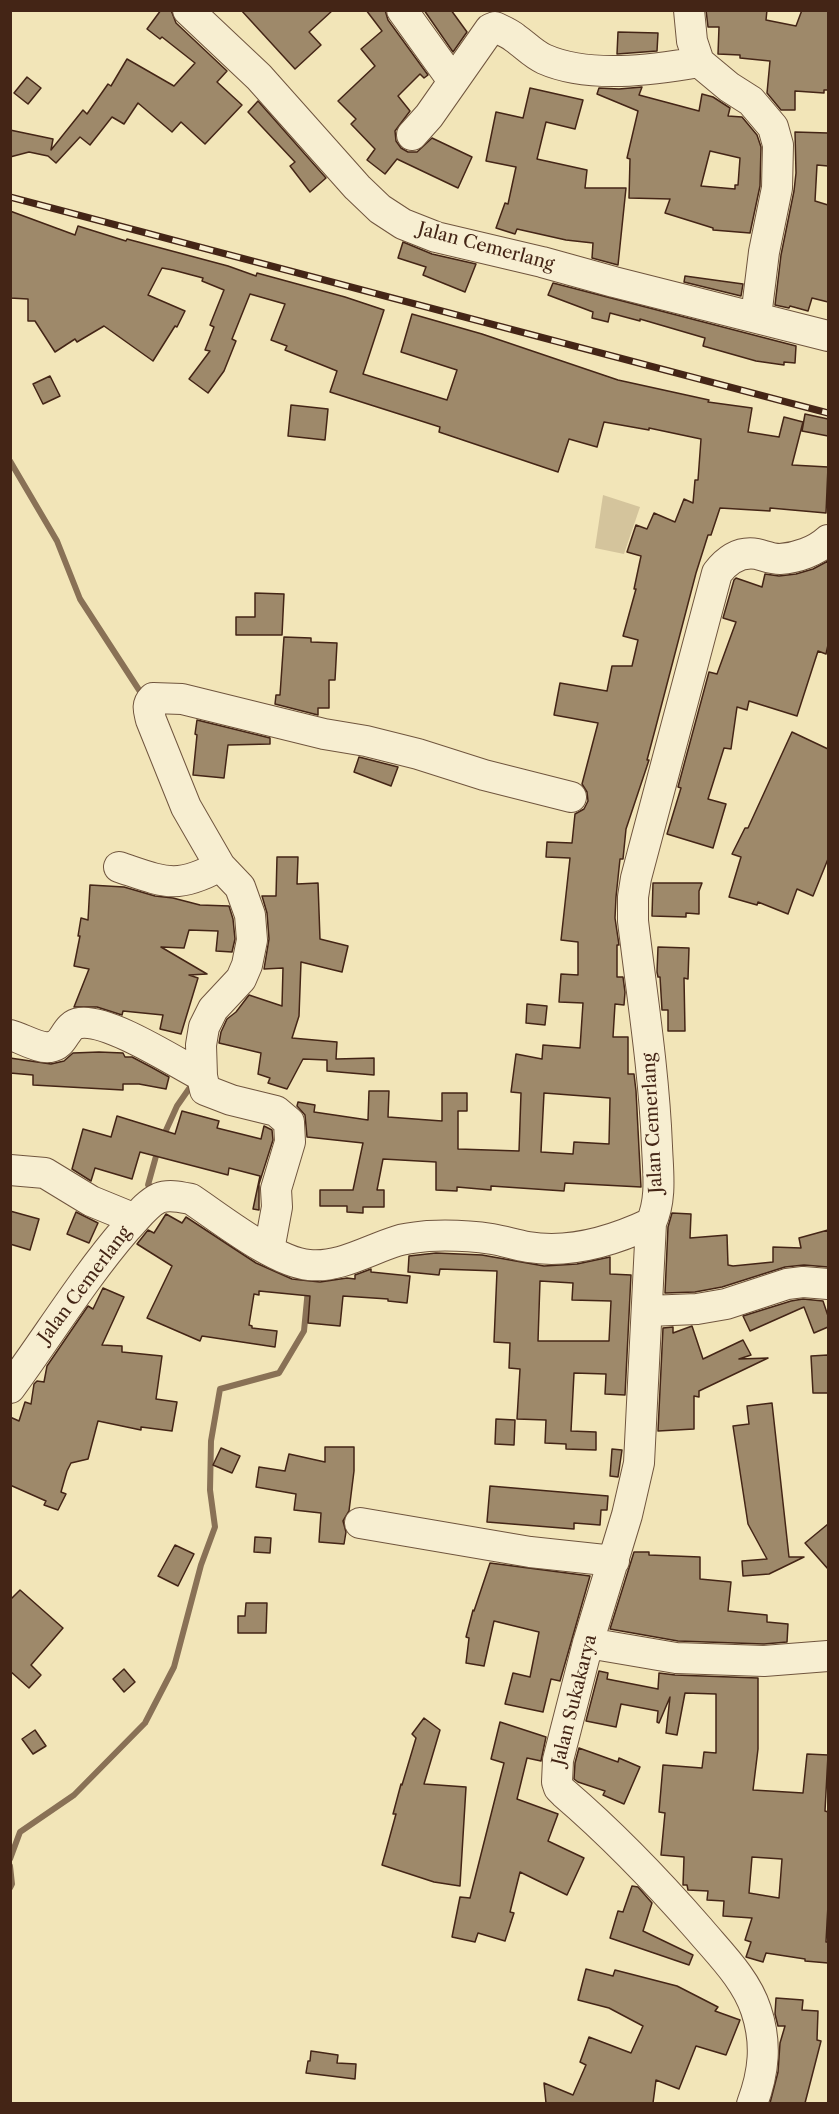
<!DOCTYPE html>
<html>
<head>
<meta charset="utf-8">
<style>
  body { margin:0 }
  #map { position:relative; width:839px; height:2114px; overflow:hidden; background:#f2e5b8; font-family:"Libre Caslon Text",serif }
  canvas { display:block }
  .frame { position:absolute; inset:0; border:12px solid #442516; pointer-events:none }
</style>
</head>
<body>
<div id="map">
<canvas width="839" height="2114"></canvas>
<div class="frame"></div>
</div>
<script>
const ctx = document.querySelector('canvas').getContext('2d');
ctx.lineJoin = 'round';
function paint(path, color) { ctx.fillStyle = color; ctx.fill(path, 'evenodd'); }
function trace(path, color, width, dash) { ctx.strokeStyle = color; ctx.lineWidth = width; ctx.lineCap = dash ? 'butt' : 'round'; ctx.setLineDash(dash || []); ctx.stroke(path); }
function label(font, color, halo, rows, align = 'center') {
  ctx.font = font + ' "Libre Caslon Text",serif'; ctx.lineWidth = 5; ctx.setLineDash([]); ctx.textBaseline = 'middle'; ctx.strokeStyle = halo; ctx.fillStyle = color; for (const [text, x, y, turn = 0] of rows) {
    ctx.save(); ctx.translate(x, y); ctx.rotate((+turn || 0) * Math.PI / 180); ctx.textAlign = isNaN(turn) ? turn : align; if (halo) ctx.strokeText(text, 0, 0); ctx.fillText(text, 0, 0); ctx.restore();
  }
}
paint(new Path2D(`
  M603,495L640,507L624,554L595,548Z`), '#d4c49c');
trace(new Path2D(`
  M10,461L57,541L80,599L141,693L142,698
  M163,1137L177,1106L193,1083
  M156,1189L148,1185L158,1149
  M10,1859L20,1832L74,1795L145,1723L174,1667L201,1565L215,1527L210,1490L211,1441L220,1389L279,1373L304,1331L308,1289
  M10,1866L12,1884L10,1888`), '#897156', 6);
const building = new Path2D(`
  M161,10H171L176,23L227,71L217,82L242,105L205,144L181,122L172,132L138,103L124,124L112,117L90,145L80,137L56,163L48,156L29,152L10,157V130L53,139L51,150L83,110L87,114L108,84L111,86L127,59L174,86L195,63L162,37L160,39L147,29Z
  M241,10H333L309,32L321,45L295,69Z
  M366,10H385L388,20L428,75L424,78L420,74L398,96L410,111L395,131L396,141L401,148L408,152H417L432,138L472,157L458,188L397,159L385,174L367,160L375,149L351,124L356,119L338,101L375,66L361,49L382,31Z
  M424,10H451L467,32L453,52Z
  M706,10H767L766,20L796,26L802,10H828V90H824V93L795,91V110H781L767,93L770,61L740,58V55L718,54L719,27H708Z
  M618,32L658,33L657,51L617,54Z
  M27,77L41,88L28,104L14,93Z
  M642,87L639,95L699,111L702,94L713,97L730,108L728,116L742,117L757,135L761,147L760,186L750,233L713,230V228L665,213L670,199L629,198L630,159L627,158L638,111L597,94L599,88L619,89ZM710,151L740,158L738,185H735V189L701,186Z
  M530,88L583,100L575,129L546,122L537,159L587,170L585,188H626L618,265L592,258L593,243L566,240L517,229L515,234L496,228L505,203L508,204L516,167L486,161L496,112L523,118Z
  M258,101L326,178L310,192L290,166L295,162L248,112Z
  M795,132L828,133V166L817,165L815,201L828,205V302L812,298L808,311L790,306L789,308L775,305L781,255L794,191L796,173Z
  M10,211L75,235L78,226L126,241L127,239L228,266L256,276L257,273L345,297L384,310L363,374L447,400L457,370L401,352L412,314L482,334L618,380L709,400L708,402L752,408L748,432L779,437L784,417L803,422L792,465L828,467L826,513L770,508V511L720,508L711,535H708L696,573L655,730L647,760H649L626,829L623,859H620L616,897L615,918L619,945H617V977H623L625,992L624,1005L615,1004L613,1037H628V1074H634L636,1091L641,1187L565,1183L564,1191L491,1186V1190L457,1187V1191L436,1190V1162L383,1159L377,1190H384V1207H363V1213L347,1212V1206H320V1190H353L363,1143L307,1137L305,1115L297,1106L298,1102L315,1105L314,1112L368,1120L369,1091H389L388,1117L442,1121V1093H467V1111H458V1149L519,1151L521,1093L511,1092L516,1054L542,1059L543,1045L580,1048L583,1003L559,1002L561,974L578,975V942L561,940L570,858L546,857L547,842L572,843L575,814L584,809L588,801L587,792L582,784L598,723L554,715L560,683L607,691L612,666H632L638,640L623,636L636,589H634L641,556L627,552L636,525L647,529L654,513L675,522L684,499L693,503L695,480H698L701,439L649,428V430L604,422L597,447L569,439L558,472L439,432L440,427L330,392L337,371L285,350L287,346L271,340L285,304L250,294L232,339L236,341L224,371L208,393L189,379L210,351L205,350L214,327L210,325L224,290L202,281L203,278L173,270L162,268L148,295L185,311L177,327L175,326L153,361L104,326L77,342L75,339L55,352L35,321H28V299L10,298ZM544,1093L610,1098L609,1144L574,1142L573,1154L541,1152Z
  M403,242L432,254L476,264L465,292L423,275L426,267L398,258Z
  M685,276L743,284L741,296L684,282Z
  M553,283L796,346L795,363L784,362V365L756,361L703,346L705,338L640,319V321L610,313L608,322L592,318L593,312L548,295Z
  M50,376L60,396L43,404L33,384Z
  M291,405L328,409L325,440L288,436Z
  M805,414L828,419V436L802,431Z
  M828,561V645L826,654L818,651L797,716L749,701L747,710L737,707L731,749L724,748L708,799L726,804L713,848L667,834L681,788L678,787L709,672L717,674L736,622L723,618L734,580L736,578L762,587L765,574L779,576L796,574L813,569Z
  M255,593L284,594L282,635H236V617H255Z
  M284,637L311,638V642L337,643L335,680H329V708H318V715L275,704L276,695H280Z
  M197,720L270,738V744L228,745L224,778L193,775L197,735L195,734Z
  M792,732L828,749V859L813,896L797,889L788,914L758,902L757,905L729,897L741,857L732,854L745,828H748Z
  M359,757L398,767L391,786L354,772Z
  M277,857H298L297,884L318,883L320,939L348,946L342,972L301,962L299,1016L292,1038L337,1042L336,1059L374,1058V1075L327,1071V1060L303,1059L287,1089L268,1083L270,1078L258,1074L261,1053L219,1043L221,1032L227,1019L236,1012L249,995L282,1006L283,968L264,969L269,939L267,913L262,896H276Z
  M653,883H702L699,891V914L686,913V917L652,916Z
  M90,885L124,887L155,896L173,898L200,905L229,906L233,919L235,939L232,952L216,951L218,931L189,930L184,948L161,947L207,974L189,975L198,978L181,1034L160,1029L163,1015L123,1011L122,1015L97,1007H74L89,969L74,966L80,936H78L81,918L88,920Z
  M658,947L689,948L688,979L684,978L685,1031H668V1010H662L660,977H658L657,972Z
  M527,1004L547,1006L545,1025L526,1023Z
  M99,1052L123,1053L125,1057H132L151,1067L169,1077L166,1089L139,1084H123V1090L33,1085V1075L10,1073V1058L51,1064L64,1061L73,1053Z
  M182,1111L219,1121L217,1128L261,1139L264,1126L272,1130L273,1140L259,1184V1210L253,1209L260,1176L229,1168L228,1175L140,1152L132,1179L95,1168L91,1181L72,1169L83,1129L111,1137L117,1116L175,1134Z
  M10,1211L39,1219L30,1250L10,1244Z
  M76,1212L98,1223L89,1243L67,1234Z
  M672,1213L691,1214L690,1238L727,1235L728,1265L733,1266L773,1262V1247L801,1248L799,1238L828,1230V1267L804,1265L785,1267L722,1287L695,1292L665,1293L668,1227Z
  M166,1214L182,1223L186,1217L256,1263L292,1279L320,1282L347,1278L355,1279V1275L371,1269V1272L410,1276L407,1303L388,1301V1299L343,1296L340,1326L308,1323L310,1296L259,1291V1295L254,1294L249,1325L252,1326V1328L277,1331L275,1347L202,1336L200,1341L147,1318L172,1266L137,1244L148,1230L154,1233Z
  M436,1253L482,1255L544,1266L577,1264L610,1257V1274L631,1275L625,1395L605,1394L606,1374L574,1373L571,1431L596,1432V1450L566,1449V1444L545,1443L546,1420L517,1419L520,1369L509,1368L510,1343L494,1342L497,1271L440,1269L439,1275L408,1272L409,1256ZM540,1281L573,1283L572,1300L611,1301L609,1341H538Z
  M103,1288L124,1297L102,1345L122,1346V1352L162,1356L156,1399L177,1402L172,1431L141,1427V1430L98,1421L88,1459L71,1463L67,1471L61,1492L66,1494L58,1510L44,1505L46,1501L10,1485V1417L19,1421L25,1402L31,1404L34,1384L37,1381L44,1382L47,1366L88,1306L93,1309Z
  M803,1299L823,1301L828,1316V1327L814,1333L804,1307L750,1331L743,1316L791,1301Z
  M692,1326L703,1359L743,1340L751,1355L739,1359L768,1358L699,1391V1397L694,1396V1429L658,1431L663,1328L673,1327V1333Z
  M828,1355V1393H813L811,1356Z
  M772,1403L789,1557H804L769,1574L743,1576L742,1561L767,1559L748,1524L733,1426L749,1424L747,1406Z
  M496,1419L515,1420L514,1445L495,1444Z
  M325,1447H354V1471L349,1511L343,1521L346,1532L344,1544L319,1542L321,1513L294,1510L296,1494L256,1487L259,1467L285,1471L289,1454L325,1462Z
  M221,1448L240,1456L232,1473L213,1465Z
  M612,1449L622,1450L618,1477L610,1476Z
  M490,1486L608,1496L607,1510H601L600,1525L574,1523V1529L487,1522Z
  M828,1524V1569L805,1543Z
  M255,1537L271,1538L270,1553L254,1552Z
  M175,1545L194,1554L178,1586L158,1576Z
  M634,1552H649V1555L700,1557V1579L731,1582L728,1611L767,1615V1622L788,1624L787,1642L764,1644L678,1641L610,1629Z
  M490,1563L590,1576L560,1681L551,1679L543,1712L505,1704L513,1673L530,1677L539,1632L494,1621L484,1666L466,1663L469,1638L466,1637L473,1610L474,1611Z
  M20,1590L63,1628L31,1665L41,1675L29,1688L10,1671V1600Z
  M246,1603H267L266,1633H238V1616H245Z
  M124,1669L135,1682L124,1692L113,1679Z
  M599,1671L608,1673L607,1679L658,1689L659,1673L675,1675L758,1678V1749L753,1790L803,1793L807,1754L828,1755L825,1811L828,1812V1905L826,1942H828V1963L805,1961V1959L766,1953L763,1962L746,1957L751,1942L745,1940L752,1918L723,1916L724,1901L707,1900L708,1891L688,1890L687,1885H683L684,1857L661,1855L665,1813L659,1812L663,1765L702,1768L704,1752L716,1753V1694L685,1693L677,1735L666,1733L670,1697L659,1723L657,1722L658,1711L621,1704L616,1727L586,1721ZM752,1857L782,1859L779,1898L749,1893Z
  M424,1718L440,1730L424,1784L466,1787L460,1886L434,1882L382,1865L396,1814H393L401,1784L402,1785L416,1738L412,1734Z
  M500,1722L546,1737L541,1761L527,1758L517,1799L558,1814L548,1841L584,1858L567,1895L520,1872L510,1912L514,1913L505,1941L478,1933L475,1942L452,1937L460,1897L470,1898L504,1763L491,1759Z
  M35,1730L46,1746L33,1754L22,1739Z
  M579,1748L618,1762L619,1758L640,1767L624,1804L603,1795L605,1791L578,1782L574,1779L575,1763Z
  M632,1886L638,1887L652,1903L643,1931L693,1955L689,1965L610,1938L618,1911L623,1912Z
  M586,1969L613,1976L615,1970L677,1986L718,2007L715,2011L740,2020L726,2055L696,2046L679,2089L656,2080L653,2103H546L544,2083L573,2095L586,2065L580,2062L589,2037L631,2053L643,2026L609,2008L578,2000Z
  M776,1998L803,2000L802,2010L818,2011L817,2040L821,2041L805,2103H770L778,2072L780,2043L785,2026H778L775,2014Z
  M311,2051L338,2055L337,2063L356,2064L355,2079L306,2073L308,2061H310Z`);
paint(building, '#9e896a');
trace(building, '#442516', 1.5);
const minor = new Path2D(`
  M188,10L259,77L357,187L380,209L403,224L436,237L542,262L614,282L828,336
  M402,10L453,81
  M689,10L692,41L699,62L729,87L751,101L773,127L778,145L777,188L764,252L756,317
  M412,135L429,116L490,29L495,27C501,30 509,33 515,38C525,45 533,54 544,59C589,79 653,70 699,62
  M119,867C164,882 176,890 220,866
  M10,1035C22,1038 39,1049 50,1047C66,1045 64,1025 80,1023C109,1019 175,1062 202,1076
  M10,1170L45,1173L91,1201L135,1219
  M651,1223L639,1463L627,1515L588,1643L558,1760L557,1782L559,1788L564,1793C613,1835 657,1881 699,1929C720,1954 746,1979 756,2010C767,2043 764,2072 752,2104
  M269,1250L277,1207L276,1189L290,1142L289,1122L276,1111L231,1100L205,1090L202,1076L201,1045L204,1027L213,1009L241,979L247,965L252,940L250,915L240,887L220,866L186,807L151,720C149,711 146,705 153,698L182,699L324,734L366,741L418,754L484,775L571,797
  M648,1311L697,1309L726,1304L787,1284L803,1282L828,1284
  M10,1388C49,1335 83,1279 126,1229C136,1219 146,1204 159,1198C169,1194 181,1197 191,1199C221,1219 275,1262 309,1265C340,1268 368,1250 397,1241C406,1238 418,1237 428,1236C449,1235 472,1236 492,1239C504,1241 516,1245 528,1247C570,1254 613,1241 651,1223C662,1199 658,1172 657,1146C654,1071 642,996 633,921V897L636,878L717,573C727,560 740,551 757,554C765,556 772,559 780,559C797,558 816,551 828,540
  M360,1523L530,1552L614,1561
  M588,1643L676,1658L764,1661L828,1656`);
trace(minor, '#70553e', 32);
trace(minor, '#f7eed1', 30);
const rail = new Path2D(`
  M10,197L828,413`);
trace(rail, '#442516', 7);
trace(rail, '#f7eed1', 4.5, [14]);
label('18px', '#442516', '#f7eed1', [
  ["Jalan Cemerlang",486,247,15],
  ["Jalan Cemerlang",653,1123,-93],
  ["Jalan Cemerlang",85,1285,-53],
  ["Jalan Sukakarya",575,1700,-76]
]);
</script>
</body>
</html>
